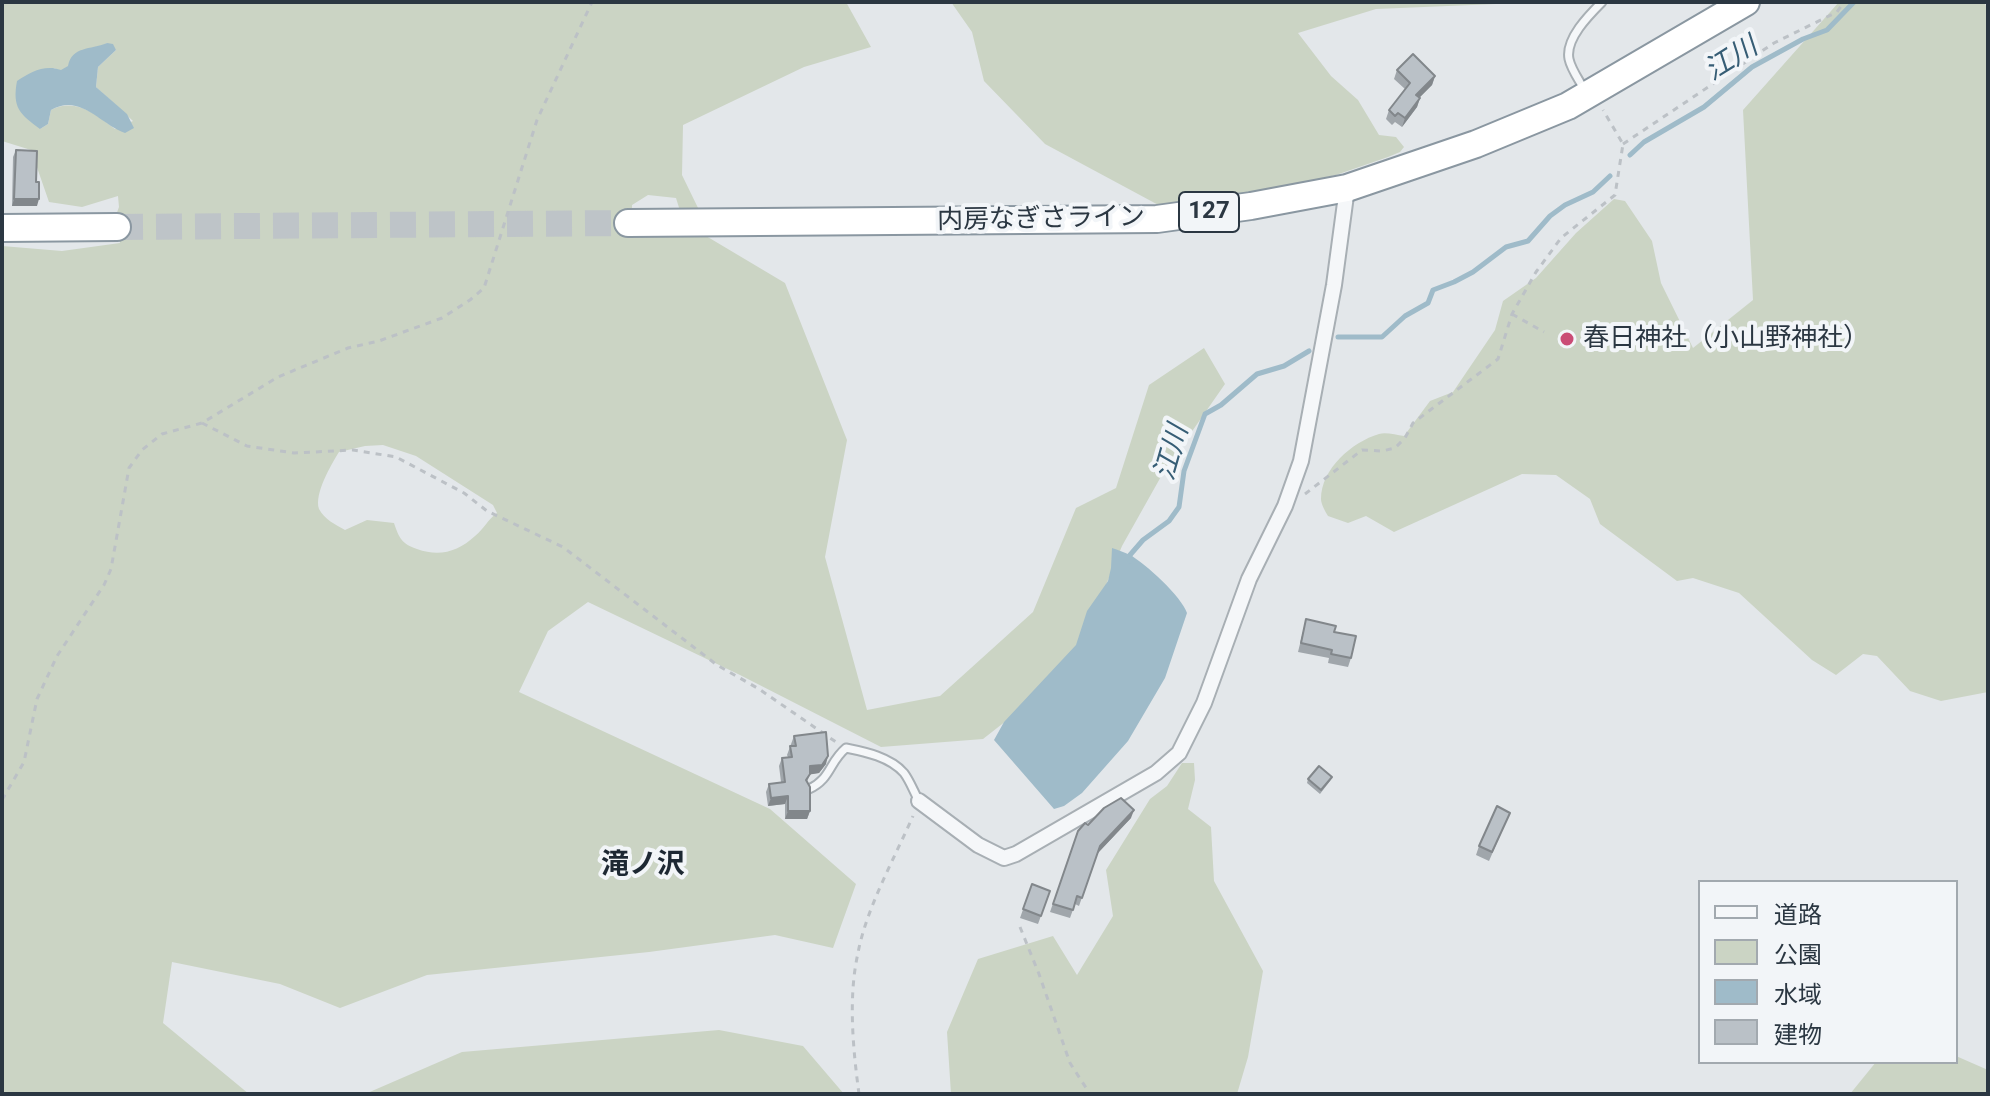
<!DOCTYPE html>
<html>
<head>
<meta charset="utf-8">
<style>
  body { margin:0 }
  #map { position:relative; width:1990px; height:1096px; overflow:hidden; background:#e3e7ea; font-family:Roboto,"Noto Sans JP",sans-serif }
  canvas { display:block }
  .frame { position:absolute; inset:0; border:4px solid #2b3742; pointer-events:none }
  .legend { position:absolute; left:1698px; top:880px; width:260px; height:184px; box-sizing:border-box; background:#f2f5f8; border:2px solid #a2a9af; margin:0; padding:10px 14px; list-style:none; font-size:24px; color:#2b3742 }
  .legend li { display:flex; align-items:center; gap:16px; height:40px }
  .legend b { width:40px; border:2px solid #a2a9af }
</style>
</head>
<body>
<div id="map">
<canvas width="1990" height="1096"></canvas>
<div class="frame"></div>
<ul class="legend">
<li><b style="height:10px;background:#f5f7f9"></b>道路</li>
<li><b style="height:22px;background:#cbd4c4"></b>公園</li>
<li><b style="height:22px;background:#9fbbc9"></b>水域</li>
<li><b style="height:22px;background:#bac1c7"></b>建物</li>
</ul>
</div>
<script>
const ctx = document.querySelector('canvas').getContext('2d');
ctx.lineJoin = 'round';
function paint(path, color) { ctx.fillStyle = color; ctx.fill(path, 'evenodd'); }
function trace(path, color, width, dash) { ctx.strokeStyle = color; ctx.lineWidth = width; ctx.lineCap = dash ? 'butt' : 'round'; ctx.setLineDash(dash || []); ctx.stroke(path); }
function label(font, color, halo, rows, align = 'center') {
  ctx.font = font + ' Roboto,"Noto Sans JP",sans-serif'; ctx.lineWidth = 8; ctx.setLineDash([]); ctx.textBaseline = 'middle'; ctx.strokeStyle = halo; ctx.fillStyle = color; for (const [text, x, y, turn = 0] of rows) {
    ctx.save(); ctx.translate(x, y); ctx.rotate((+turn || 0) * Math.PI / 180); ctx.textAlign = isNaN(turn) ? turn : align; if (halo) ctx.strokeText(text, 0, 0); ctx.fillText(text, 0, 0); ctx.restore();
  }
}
paint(new Path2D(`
  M2,2H846L871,47L804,67L683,125L682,175L699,210L681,214L676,198L648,195L632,205V229L701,233L785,283L847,440L825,557L867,710L940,696L1033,612L1076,508L1116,488L1149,385L1204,348L1225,384L1163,473L1122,546L1071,670L983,739L881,747L740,675L588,602L548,631L519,692L770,809L856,884L833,948L775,935L649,952L427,975L340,1008L280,984L172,962L163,1023L249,1094H2V246L62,251L120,243L115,218L119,207L118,196L82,207L49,202L31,150L2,141ZM107,43L116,50L98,67L96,87L133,121L115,129C97,114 74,97 51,110L48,124L40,129L54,68L61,71ZM383,445L416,456L493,505L497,513C488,519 484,529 475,536C458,552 439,557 417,549C402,544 399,538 394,523L367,520L345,530C336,525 324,519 319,509C314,494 331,465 339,452L365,446Z
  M951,2H1544L1376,9L1298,33L1331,76L1358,100L1379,135L1396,137L1404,147L1400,152L1388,157L1336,175L1251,194L1164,208L1045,144L984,81L972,32Z
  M1839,2H1984L1988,10V692L1941,701L1910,691L1877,656L1863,654L1836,675L1812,660L1739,593L1693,578L1677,581L1600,524L1590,499L1556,475L1522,474L1394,532L1366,516L1348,523L1328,516C1325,511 1321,504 1321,499C1321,469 1352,442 1379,434C1386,432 1396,435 1404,436L1430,401L1453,392L1495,330L1503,301L1536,278L1576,233L1614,199L1625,201L1652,241L1661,283L1693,348L1753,300L1743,110Z
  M1182,763H1194L1195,780L1188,809L1211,827L1214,881L1263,971L1248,1057L1237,1094H951L947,1032L978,959L1053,936L1077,975L1113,916L1106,870L1150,799L1167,786Z
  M719,1030L803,1046L844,1094H365L462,1052Z
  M1956,1056L1988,1070V1094H1850L1876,1062H1956Z`), '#cbd4c4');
paint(new Path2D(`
  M107,43L113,44L116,50L98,67L96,87L127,114L134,128L125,133C100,124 80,93 51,110L48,124L40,129C20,114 12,108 17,81C30,72 45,64 61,70L68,66C72,46 90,50 107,43Z
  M1112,548C1118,550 1124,552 1130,555C1145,563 1182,597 1187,613L1165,678L1128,741L1082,793L1064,806L1054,809L994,740L1004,722L1076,645L1087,611L1108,581L1111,568Z`), '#9fbbc9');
trace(new Path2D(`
  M1630,155L1644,142L1704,107L1752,67L1803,39L1827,30L1854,2
  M1338,337H1382L1405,316L1428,303L1433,290L1454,282L1473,272L1506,247L1528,241L1550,216L1565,205L1593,192L1610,176
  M1130,561V555L1143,540L1169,521L1179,507L1184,471L1205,414L1221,405L1257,374L1284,366L1309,351`), '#9fbbc9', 5);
trace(new Path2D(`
  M117,227L628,223`), '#bec4c8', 26, [26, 13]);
const lane = new Path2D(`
  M1584,89C1579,80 1571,69 1569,59C1565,39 1589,15 1602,2
  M809,789C831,779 829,762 846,748C866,752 890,757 904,773C910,781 914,792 919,801`);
const street = new Path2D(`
  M919,801L978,845L1004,858L1016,854L1156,773L1179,753L1204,703L1249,579L1285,506L1301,461L1334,285L1347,188`);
const highway = new Path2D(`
  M628,223L1157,219L1251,206L1347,188L1476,144L1568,106L1746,2
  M2,228L117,227`);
trace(lane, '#a8afb4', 11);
trace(street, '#a8afb4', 18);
trace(highway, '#8a97a1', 30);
trace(new Path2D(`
  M1623,144L1774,43L1837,12L1844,2
  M1512,314L1544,332
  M202,423L247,446L294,453L353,450L396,457L464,493L487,511L563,547L717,665L759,689L836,742
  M1305,494L1362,450L1382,451L1395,448L1405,438L1413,423L1498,359L1512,314L1536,272L1561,238L1615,195L1623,144L1603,110
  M2,800L24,762L37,699L57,656L104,585L111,569L129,468L142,450L162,434L202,423L278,377L348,348L379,341L442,318L470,300L484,288L537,120L592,2
  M1020,927L1039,974L1070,1063L1090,1094
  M859,1094C853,1049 848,997 858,953C866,909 895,857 913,816`), '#bcc1c6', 3, [6, 6]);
trace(lane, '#f5f7f9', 7);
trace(street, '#f5f7f9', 14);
trace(highway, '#fff', 26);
paint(new Path2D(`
  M1397,70L1435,76L1432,85L1419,98H1420L1417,107L1402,127L1395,122L1392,125L1386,119L1389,110L1405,89L1394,79Z
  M16,150L36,182L37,206H12L13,157Z
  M1306,619L1334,632L1351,658L1348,667L1328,663L1329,658L1298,652Z
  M794,736L826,764L819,773L810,774L807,782L810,811L807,819H785V804L768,806L766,792L769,784L781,782L779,766L782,758L788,757L787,755Z
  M1332,777L1330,781L1320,794L1307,783L1308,779Z
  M1510,813L1489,861L1476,855L1479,846Z
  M1131,818L1097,854L1079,906L1075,904L1070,918L1050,912L1078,831L1088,825Z
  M1032,884L1050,891L1038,924L1020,918Z`), '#a0a6ab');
paint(new Path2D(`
  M1435,76L1432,85L1413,104L1416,95Z
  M1420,98L1417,107L1402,127L1405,118Z
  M14,199H39L37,206H12Z
  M828,756L826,764L819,773L807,775L810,766Z
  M788,796L785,804L768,806L771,798Z
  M1134,810L1131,818L1097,854L1100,846Z
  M788,811H810L807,819H785Z`), '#82878b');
const building = new Path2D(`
  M1413,54L1435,76L1416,95L1420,98L1405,118L1398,113L1395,116L1389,110L1410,83L1397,70Z
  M16,150L37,151L36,182H39V199H14Z
  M1306,619L1336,626L1334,632L1356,636L1351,658L1331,654L1332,650L1301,643Z
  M826,732L828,756L822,765L810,766V774L806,780L810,787V811H788V796L771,798L769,784L785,782L782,758L792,757L790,746H796L794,736Z
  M1319,766L1332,777L1321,790L1308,779Z
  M1121,798L1134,810L1100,846L1082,898L1077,896L1073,910L1053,904L1078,831L1085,823L1088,825L1104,808Z
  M1497,806L1510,813L1492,852L1479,846Z
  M1032,884L1050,891L1041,916L1023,909Z`);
paint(building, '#bac1c7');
trace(building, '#82878b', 2);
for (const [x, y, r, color] of [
  [1567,339,8,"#ca4c75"]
]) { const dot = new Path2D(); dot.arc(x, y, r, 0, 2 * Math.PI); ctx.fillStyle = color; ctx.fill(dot); trace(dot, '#f2f5f8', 3); }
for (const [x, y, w] of [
  [1209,212,60]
]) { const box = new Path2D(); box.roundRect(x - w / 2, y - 20, w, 40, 6); ctx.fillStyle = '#f2f5f8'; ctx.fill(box); trace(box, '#2b3742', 2); }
label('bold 24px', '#2b3742', null, [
  ["127",1209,212]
]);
label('26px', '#2b3742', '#f2f5f8', [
  ["内房なぎさライン",1041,220,-1]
]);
label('26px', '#2b3742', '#f2f5f8', [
  ["春日神社（小山野神社）",1583,339]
], 'left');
label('italic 28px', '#365d75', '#f2f5f8', [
  ["江川",1732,60,-32],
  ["江川",1173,453,-74]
]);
label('bold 28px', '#1d2833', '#f2f5f8', [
  ["滝ノ沢",643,866]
]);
</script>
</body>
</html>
